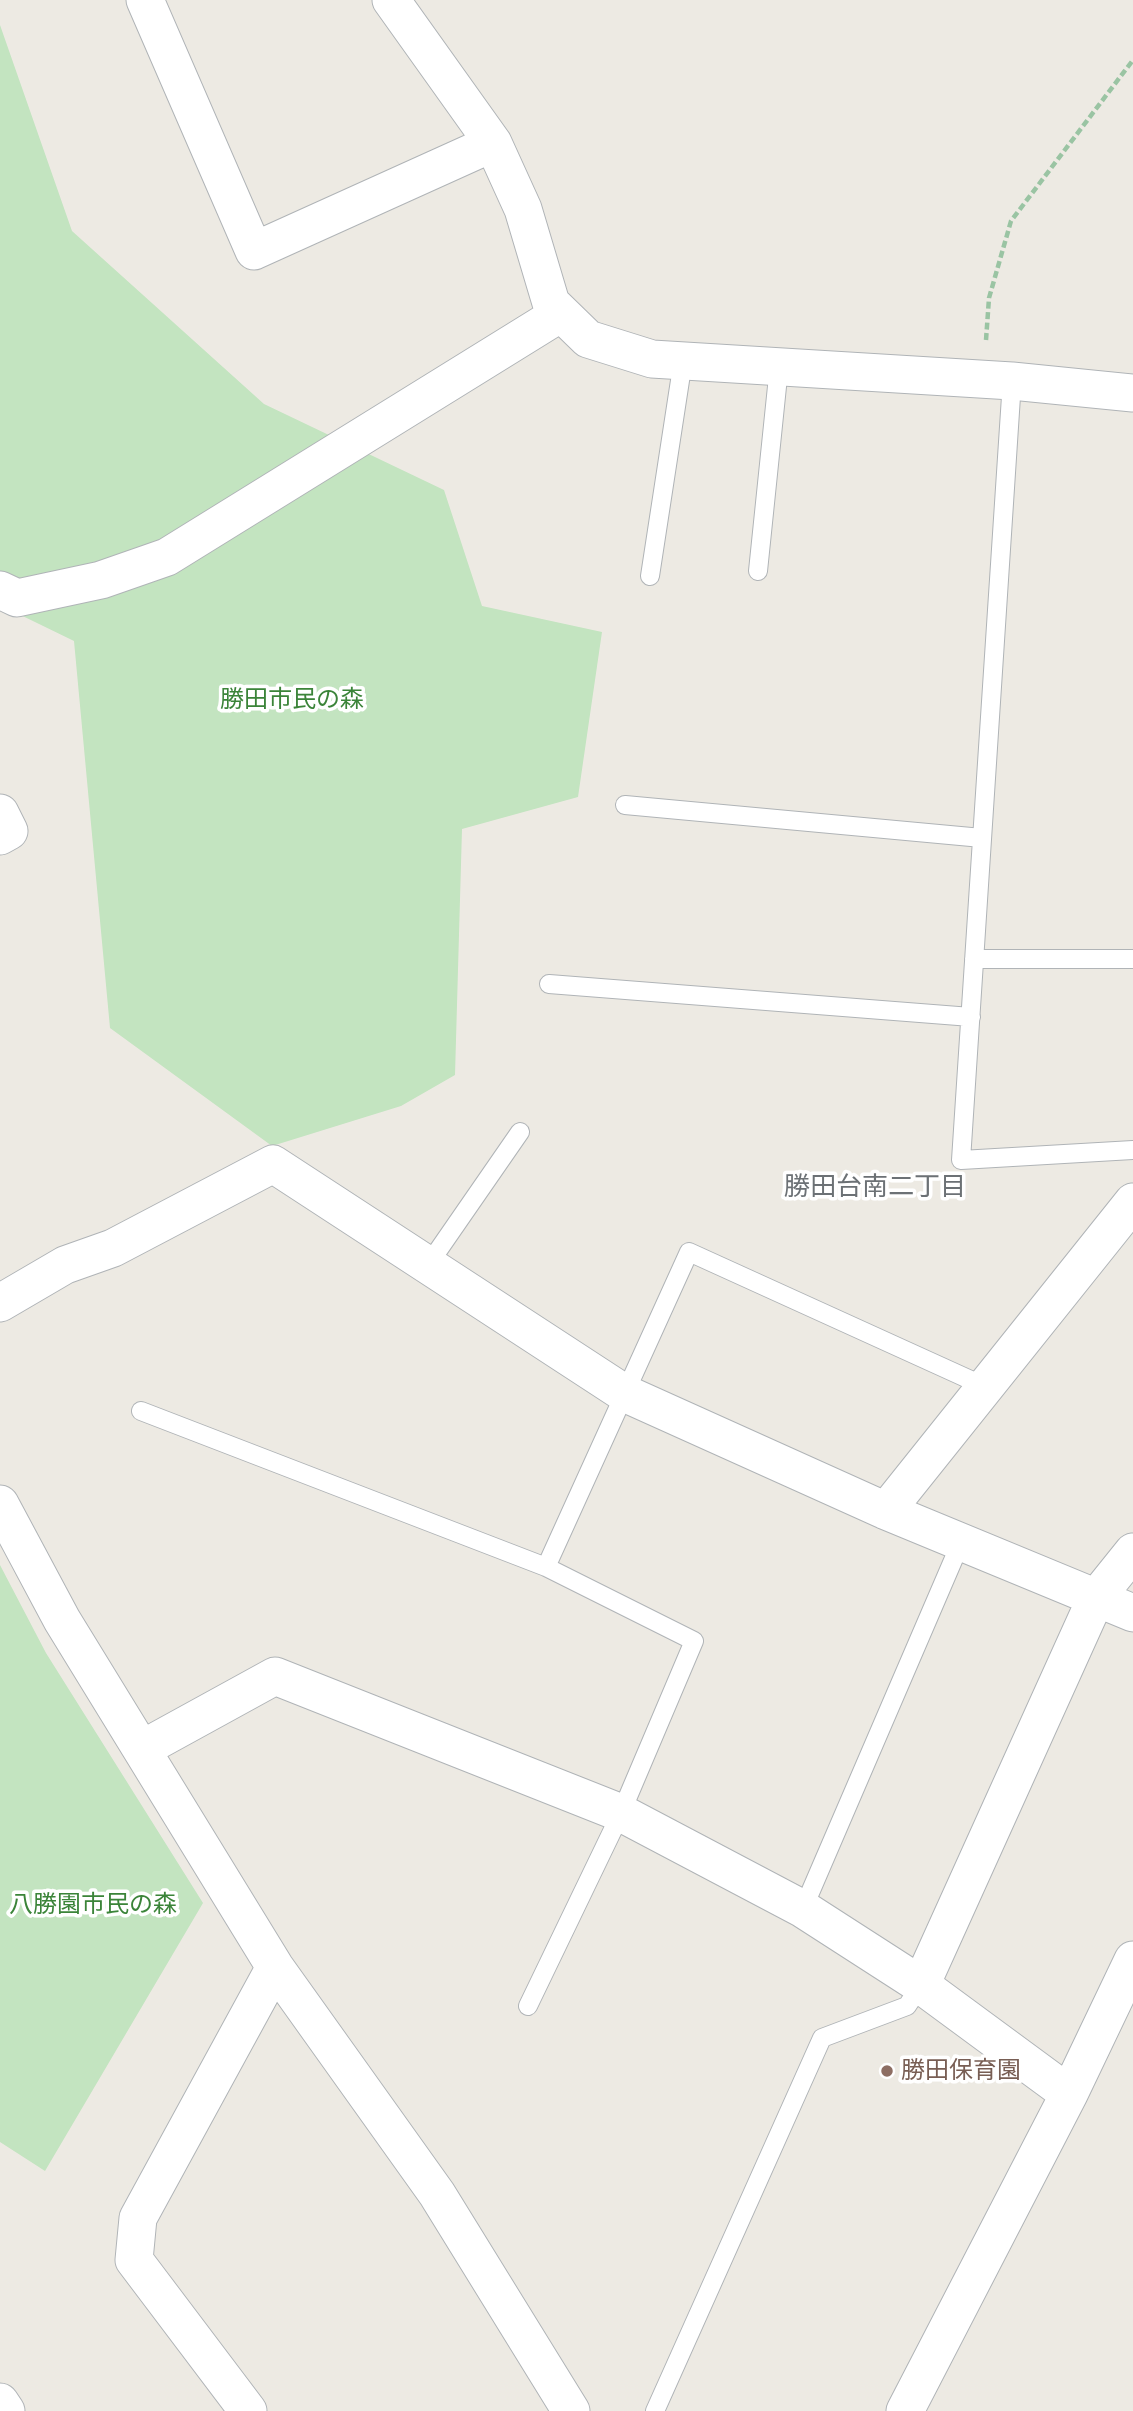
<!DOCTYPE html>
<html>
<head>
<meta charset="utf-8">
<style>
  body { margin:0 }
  canvas { display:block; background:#edeae3 }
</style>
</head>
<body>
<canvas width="1133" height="2411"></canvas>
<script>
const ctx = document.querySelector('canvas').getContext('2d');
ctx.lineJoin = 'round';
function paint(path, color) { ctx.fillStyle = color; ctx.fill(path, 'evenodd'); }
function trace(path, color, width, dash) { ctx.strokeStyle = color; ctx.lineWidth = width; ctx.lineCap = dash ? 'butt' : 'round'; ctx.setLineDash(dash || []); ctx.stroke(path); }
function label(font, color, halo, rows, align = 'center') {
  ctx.font = font + ' "Open Sans","Noto Sans JP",sans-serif'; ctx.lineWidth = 7; ctx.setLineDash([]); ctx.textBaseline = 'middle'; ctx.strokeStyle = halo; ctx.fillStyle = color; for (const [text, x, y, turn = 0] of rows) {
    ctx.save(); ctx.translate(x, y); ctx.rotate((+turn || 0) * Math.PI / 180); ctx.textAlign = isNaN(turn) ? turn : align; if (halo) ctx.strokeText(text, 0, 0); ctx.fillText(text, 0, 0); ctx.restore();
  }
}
paint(new Path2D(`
  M0,25L72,231L264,404L444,490L482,606L602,632L578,797L462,829L455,1075L401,1106L272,1146L110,1028L74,641L0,605Z
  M0,1565L46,1653L203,1903L45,2171L0,2142Z`), '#c3e4c0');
const service = new Path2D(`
  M1012,381L961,1160L1133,1150
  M758,571L779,367
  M650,576L683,361
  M625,805L982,838
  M974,959H1133
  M549,984L971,1017
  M428,1265L520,1132
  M141,1411L546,1567L694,1641L621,1813L528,2006
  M546,1567L689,1252L986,1387
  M803,1909L961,1542
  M655,2411L822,2038L907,2006L921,1985`);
const minor = new Path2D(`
  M145,0L254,251L493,143
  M391,0L493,143L523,209L551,303L588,339L652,359L1012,381L1133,393
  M0,590L17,598L101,580L167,557L561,313
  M0,813L9,831L0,836
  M0,1303L65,1265L113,1248L273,1164L624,1393L886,1511L1133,1613
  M0,1504L62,1620L275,1967L437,2194L571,2411
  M886,1511L1133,1202
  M142,1749L275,1676L621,1813L803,1909L921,1985L1069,2094
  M921,1985L1096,1598L1133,1552
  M0,2402L6,2411
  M248,2411L134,2260L138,2218L275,1967
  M905,2411L1069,2094L1133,1960`);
trace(service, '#b0b4b7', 20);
trace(minor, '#b0b4b7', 39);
trace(new Path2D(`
  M986,340L989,298L1011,221L1133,60`), '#9ac4a3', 4.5, [7, 3.5]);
trace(service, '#fff', 18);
trace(minor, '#fff', 37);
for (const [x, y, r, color] of [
  [887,2071,7,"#8d6e63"]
]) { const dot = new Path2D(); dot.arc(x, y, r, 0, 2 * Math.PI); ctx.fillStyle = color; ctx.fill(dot); trace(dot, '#fff', 2.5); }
label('24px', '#3b8439', '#fff', [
  ["勝田市民の森",292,700],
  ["八勝園市民の森",93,1905]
]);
label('24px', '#785e54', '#fff', [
  ["勝田保育園",901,2071]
], 'left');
label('26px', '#6c7175', '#fff', [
  ["勝田台南二丁目",875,1188]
]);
</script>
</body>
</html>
